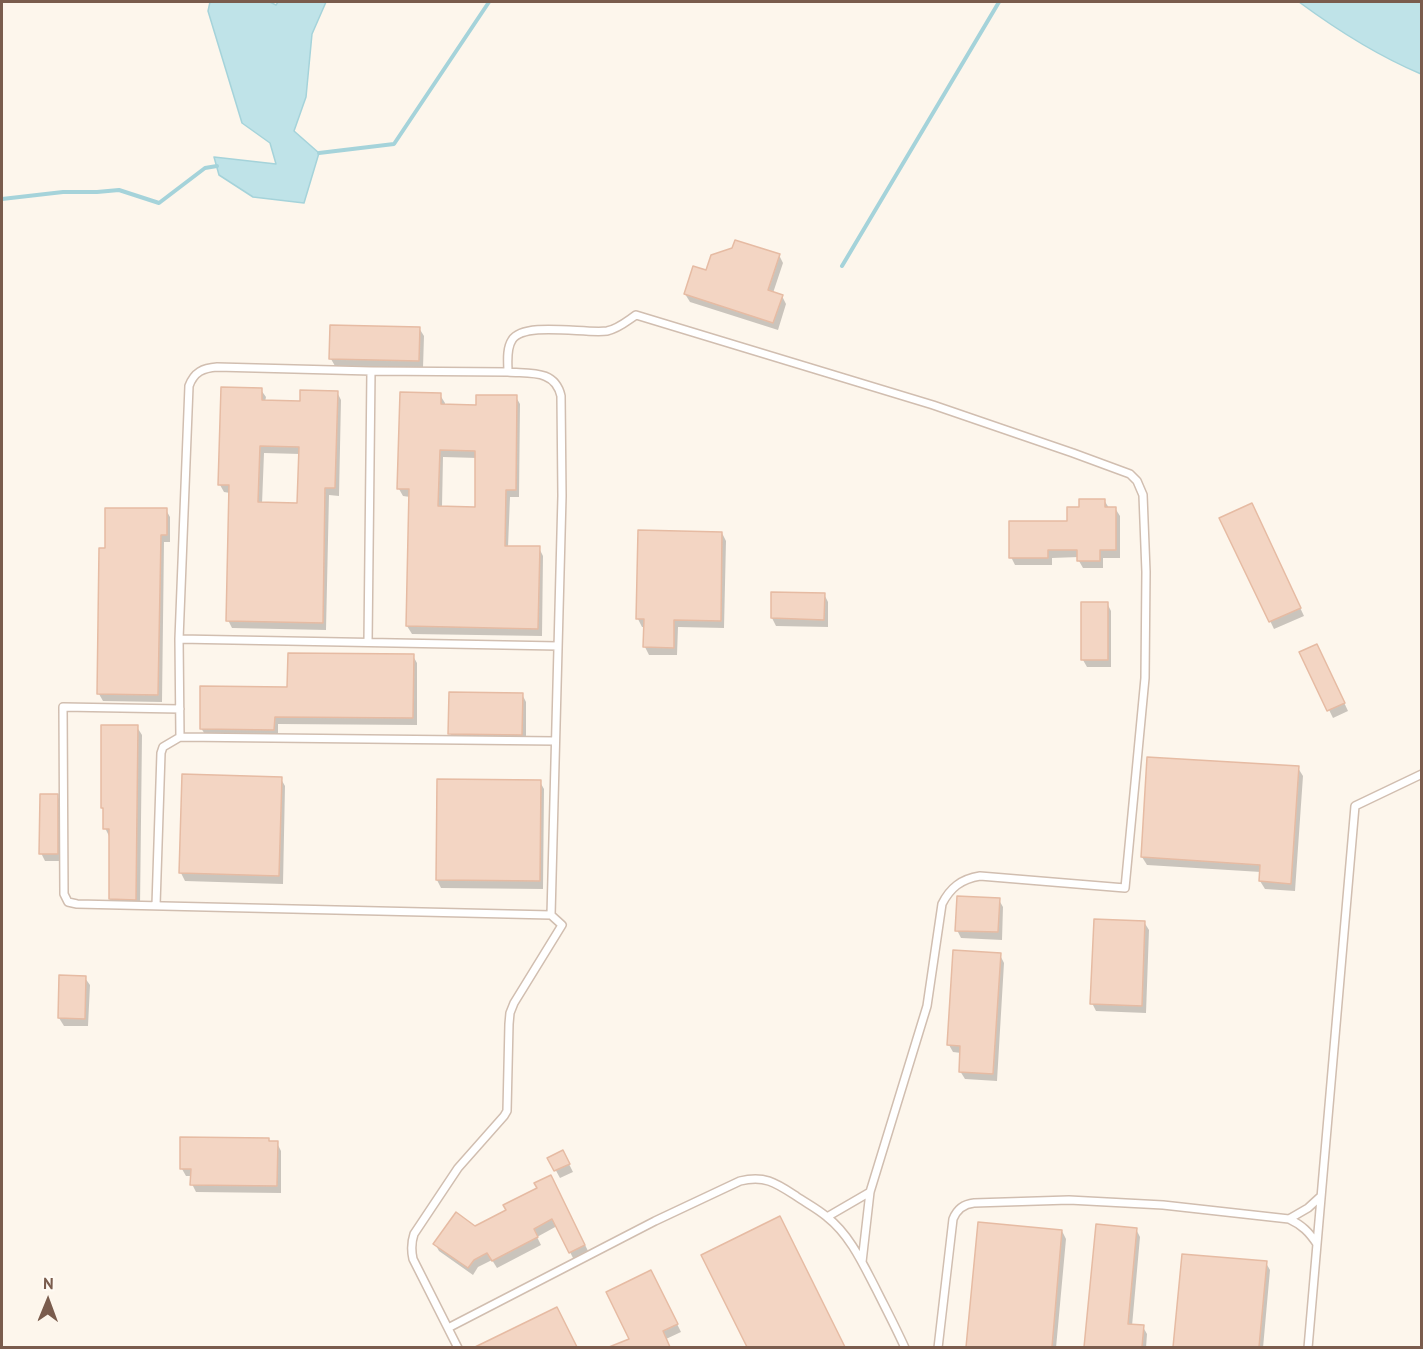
<!DOCTYPE html>
<html>
<head>
<meta charset="utf-8">
<style>
  body { margin:0 }
  #map { position:relative; width:1423px; height:1349px; overflow:hidden; background:#fdf6ec; font-family:"PT Sans",sans-serif }
  canvas { display:block }
  .frame { position:absolute; inset:0; border:3px solid #7a5c4d; pointer-events:none }
  .north { position:absolute; left:18px; top:1271px; width:60px; height:60px; -webkit-text-stroke:4px #fffaf3; paint-order:stroke; rotate:1deg; font-size:16px; font-weight:700; line-height:24px; text-align:center; color:#7a5c4d }
  .north::after { content:''; display:block; margin:auto; width:21px; height:27px; background:#7a5c4d; clip-path:polygon(50% 0,100% 100%,50% 72%,0 100%) }
</style>
</head>
<body>
<div id="map">
<canvas width="1423" height="1349"></canvas>
<div class="frame"></div>
<div class="north">N</div>
</div>
<script>
const ctx = document.querySelector('canvas').getContext('2d');
ctx.lineJoin = 'round';
function paint(path, color) { ctx.fillStyle = color; ctx.fill(path, 'evenodd'); }
function trace(path, color, width, dash) { ctx.strokeStyle = color; ctx.lineWidth = width; ctx.lineCap = dash ? 'butt' : 'round'; ctx.setLineDash(dash || []); ctx.stroke(path); }
const water = new Path2D(`
  M210,2H270L276,5L278,2H326L312,34L306,97L294,131L319,153L304,203L253,197L219,175L214,157L276,164L270,143L242,123L208,11Z
  M1299,2H1421V74C1378,56 1337,30 1299,2Z`);
paint(water, '#bfe3e8');
trace(water, '#a5d3da', 1.5);
paint(new Path2D(`
  M779,255L783,263L773,293L782,296L786,304L778,330L690,302L685,294L707,272Z
  M419,328L424,336L423,368L335,366L331,359Z
  M261,390L266,397L265,402L301,403L337,392L341,400L339,496L329,495L326,630L232,628L228,620L230,493L224,492L220,485ZM264,453L300,454L299,504H262Z
  M440,395L445,403V406L477,407L516,397L520,404L519,497H510L508,547L539,548L543,556L542,636L412,634L407,626L410,497L403,496L399,489ZM443,457L477,458L476,508L442,507Z
  M1104,500L1109,508H1115L1120,516V558H1103V568H1083L1079,561V557L1052,558V565H1015L1011,557L1069,522L1080,508Z
  M166,510L170,517V542H164L162,702L103,701L99,694L106,549Z
  M1255,512L1304,616L1274,629L1221,519Z
  M722,533L726,541L724,628L678,627L677,655H649L645,647V627H642L638,619Z
  M772,593L824,594L828,602V627L776,626L772,618Z
  M1107,603L1111,611V667H1087L1083,660Z
  M1301,653H1321L1348,711L1333,718Z
  M413,656L417,663V725L278,724V737L206,736L201,728L289,689Z
  M522,694L526,702V742L454,741L450,733Z
  M137,727L142,735L140,907L115,906L110,899L109,836L105,828V812L102,808Z
  M1298,768L1303,776L1295,891L1265,889L1260,881L1261,872L1147,865L1142,857Z
  M184,776L281,779L285,786L283,884L185,881L181,873Z
  M540,782L544,789L543,889L441,888L437,880Z
  M57,796L61,803L62,861H45L41,853Z
  M999,900L1003,907L1002,940L961,938L957,930Z
  M1144,922L1149,930L1146,1013L1096,1011L1092,1003Z
  M1000,955L1004,963L997,1081L965,1079L960,1071L961,1053L953,1052L949,1045Z
  M85,978L90,985L88,1026H64L59,1018Z
  M270,1143H277L281,1151V1193L196,1192L192,1184V1176H186L182,1169Z
  M549,1158L567,1160L573,1172L560,1178Z
  M555,1184L589,1253L574,1260L557,1226L537,1237L541,1245L497,1268L492,1260L478,1267L473,1275L439,1251L435,1244L475,1228Z
  M979,1224L1062,1231L1066,1239L1056,1348H968Z
  M783,1225L845,1348H749L703,1255Z
  M1097,1226L1136,1229L1140,1237L1132,1326L1143,1327L1147,1334L1146,1348H1086Z
  M1183,1255L1266,1263L1270,1270L1263,1348H1175Z
  M655,1279L681,1332L666,1339L670,1348H630L627,1341L631,1339Z
  M561,1317L577,1348H484L483,1345Z`), '#0003');
trace(new Path2D(`
  M319,153L394,144L489,2
  M2,199L63,192H97L119,190L159,203L205,168L217,166
  M842,266L999,2`), '#a5d3da', 4);
const building = new Path2D(`
  M735,240L780,254L768,290L783,295L773,323L684,294L693,266L706,270L711,255L732,248Z
  M330,325L420,327L419,361L329,359Z
  M221,387L262,388V400L300,401V390L338,391L335,488H325L323,623L226,621L229,485H218ZM260,446L299,447L297,503L258,502Z
  M400,392L441,393V404L476,405V395H517L516,490H506L505,546H540L538,629L406,626L409,489H397ZM440,450L475,451V507L438,506Z
  M1079,499H1105V507H1116V550H1100V561H1077V550H1048V558H1009V521H1067V507H1079Z
  M1252,503L1301,608L1269,622L1219,518Z
  M105,508H167V535H161L158,695L97,694L99,548H105Z
  M638,530L722,532L721,621L674,620V648L643,647L644,619H636Z
  M771,592L825,593L824,620L771,618Z
  M1081,602H1108V660H1081Z
  M1317,644L1345,703L1327,711L1299,652Z
  M288,653L414,654L413,718L275,717L274,730L200,729V686L287,687Z
  M449,692L523,693L522,735L448,734Z
  M101,725H138L136,900L109,899V829H103V808H101Z
  M1147,757L1299,766L1291,884L1259,881L1260,865L1141,857Z
  M182,774L282,777L279,876L179,873Z
  M437,779L541,780L540,881L436,880Z
  M40,794H58V854H39Z
  M957,896L1000,898L998,932L955,931Z
  M1094,919L1145,921L1142,1006L1090,1004Z
  M953,950L1001,953L993,1074L959,1072L960,1046L947,1045Z
  M59,975L86,976L85,1019L58,1018Z
  M180,1137L269,1138V1141H278L277,1186L190,1185L191,1169H180Z
  M563,1150L570,1164L554,1171L547,1158Z
  M551,1175L585,1245L569,1253L552,1219L534,1229L538,1237L492,1261L487,1253L474,1260L468,1268L433,1244L456,1212L475,1226L506,1210L503,1205L537,1188L534,1183Z
  M780,1216L845,1347H747L701,1255Z
  M978,1222L1062,1230L1052,1347H966Z
  M1096,1224L1137,1228L1128,1324L1144,1325L1142,1347H1084Z
  M1182,1254L1267,1261L1259,1347H1173Z
  M651,1270L678,1324L663,1331L670,1347H609L629,1339L606,1292Z
  M557,1307L577,1347H475Z`);
paint(building, '#f3d5c3');
trace(building, '#e6bba3', 1.5);
const service = new Path2D(`
  M179,639L558,646
  M368,642L371,371
  M180,709L63,707L64,894L68,902L77,904L551,915
  M555,741L180,737L179,639L189,386C194,372 203,368 217,367L371,371L508,372C508,363 506,349 512,340C524,321 585,334 607,331C618,329 627,321 636,315L933,405L1073,453L1130,474L1137,481L1143,495L1146,572L1145,678L1125,888L980,876C961,879 950,888 942,904L927,1006L870,1192L862,1262
  M156,905L161,753L163,747L180,737
  M827,1217L870,1192
  M1289,1219L1308,1208L1320,1197
  M1317,1244L1355,806L1422,774
  M448,1328L655,1221L740,1181C765,1175 776,1183 796,1196C806,1203 818,1209 827,1217C850,1235 863,1264 876,1289C886,1309 896,1328 905,1348
  M458,1348L413,1259C411,1250 411,1243 414,1234L458,1168L504,1116L507,1111L509,1024L510,1013L514,1003L562,925L551,915L562,496L561,396C555,369 529,374 508,372
  M938,1348L953,1219C957,1209 964,1204 974,1203L1069,1200L1163,1205L1289,1219C1302,1225 1309,1232 1317,1244L1308,1348`);
trace(service, '#d1beb0', 10);
trace(service, '#fff', 7);
</script>
</body>
</html>
